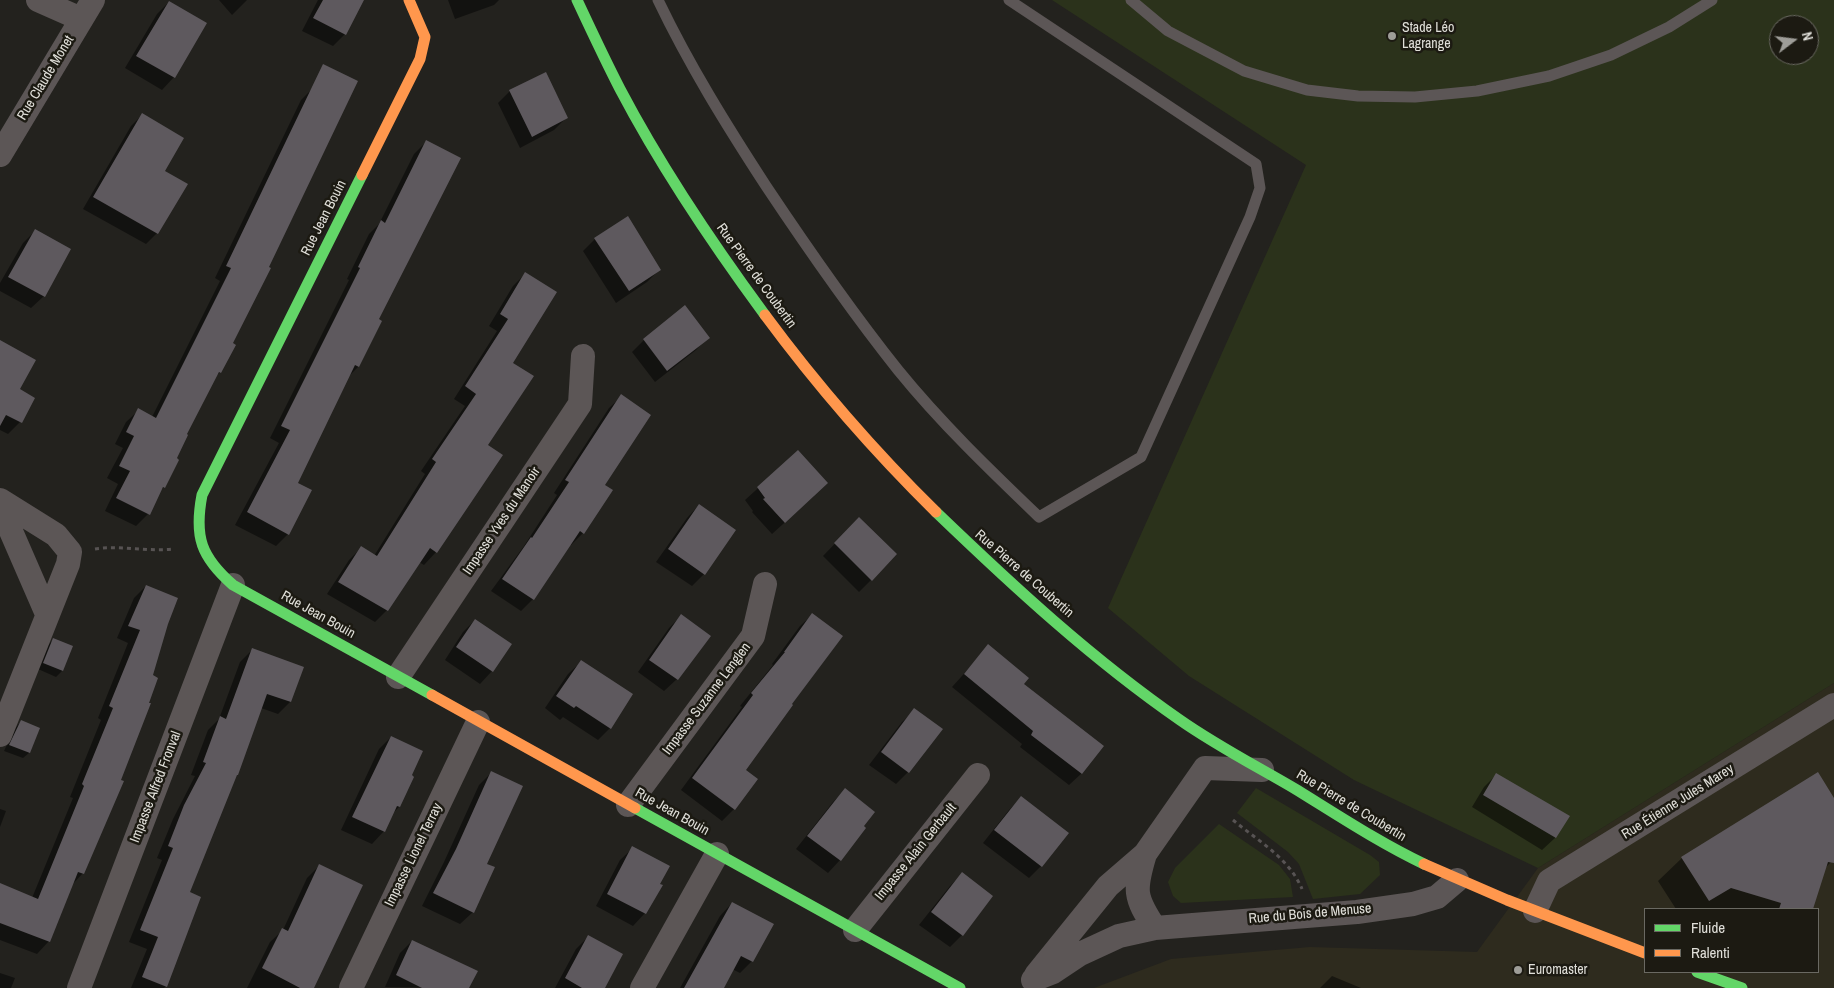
<!DOCTYPE html>
<html>
<head>
<meta charset="utf-8">
<style>
  body { margin:0 }
  #map { position:relative; width:1834px; height:988px; overflow:hidden; background:#23221e; font-family:"Archivo Narrow",sans-serif }
  canvas { display:block }
  .legend { position:absolute; left:1644px; top:908px; width:175px; height:65px; box-sizing:border-box; background:#1c1a12; border:1px solid #6a6962; margin:0; padding:6px 9px; list-style:none; font-size:15px; color:#e0dfd9 }
  .legend li { display:flex; align-items:center; gap:10px; height:25px }
  .legend b { width:25px; border:1px solid #6a6962 }
  .north { position:absolute; left:1769px; top:15px; width:50px; height:50px; box-sizing:border-box; background:#1c1a12; border:1px solid #6a6962; border-radius:50%; rotate:75deg; font-size:14px; font-weight:700; line-height:20px; text-align:center; color:#e0dfd9 }
  .north::after { content:''; display:block; margin:auto; width:18px; height:22px; background:#9e9d98; clip-path:polygon(50% 0,100% 100%,50% 72%,0 100%) }
</style>
</head>
<body>
<div id="map">
<canvas width="1834" height="988"></canvas>
<ul class="legend">
<li><b style="height:6px;background:#63d668"></b>Fluide</li>
<li><b style="height:6px;background:#ff974d"></b>Ralenti</li>
</ul>
<div class="north">N</div>
</div>
<script>
const ctx = document.querySelector('canvas').getContext('2d');
ctx.lineJoin = 'round';
function paint(path, color) { ctx.fillStyle = color; ctx.fill(path, 'evenodd'); }
function trace(path, color, width, dash) { ctx.strokeStyle = color; ctx.lineWidth = width; ctx.lineCap = dash ? 'butt' : 'round'; ctx.setLineDash(dash || []); ctx.stroke(path); }
function label(font, color, halo, rows, align = 'center') {
  ctx.font = font + ' "Archivo Narrow",sans-serif'; ctx.lineWidth = 5; ctx.setLineDash([]); ctx.textBaseline = 'middle'; ctx.strokeStyle = halo; ctx.fillStyle = color; for (const [text, x, y, turn = 0] of rows) {
    ctx.save(); ctx.translate(x, y); ctx.rotate((+turn || 0) * Math.PI / 180); ctx.textAlign = isNaN(turn) ? turn : align; if (halo) ctx.strokeText(text, 0, 0); ctx.fillText(text, 0, 0); ctx.restore();
  }
}
paint(new Path2D(`
  M1834,683V988H1094L1171,959L1310,947L1477,952L1538,868ZM1645,909H1818V972H1645Z`), '#2e2b1e');
paint(new Path2D(`
  M1052,0H1834V683L1538,868L1354,780L1189,676L1108,608L1306,165ZM1779,25H1809V55H1779Z
  M1256,788L1370,855L1379,862L1380,875L1360,894L1313,899L1299,864L1288,852L1237,813Z
  M1219,824L1279,865L1290,879L1293,897L1181,903L1173,896L1168,882L1175,868Z`), '#2b321b');
paint(new Path2D(`
  M219,0H247L232,15Z
  M318,0H362L345,34L333,46L302,31Z
  M448,0H499L494,5L455,19Z
  M169,2L174,77L162,90L125,68L157,14Z
  M313,88L232,343L220,372L215,377L185,434L164,487L158,493L148,514L136,526L105,511L118,484L107,478L123,448L115,444L126,422L139,410L152,417L220,281L215,278L301,100Z
  M510,91L566,118L554,130L520,148L498,103Z
  M142,115L164,172L157,233L146,244L83,209L131,126Z
  M426,142L377,320L380,321L358,367L348,377L297,483L288,534L276,546L235,525L279,443L270,438L349,280L347,279L369,234L379,224L414,154Z
  M35,231L44,296L31,308L0,291V283L23,243Z
  M595,239L659,270L647,282L616,303L583,251Z
  M525,274L512,363L487,446L436,552L424,565L419,562L387,610L375,622L327,594L349,560L361,548L374,556L425,474L421,471L465,406L454,399L497,331L489,326L513,286Z
  M708,337L696,350L655,382L632,352L644,340Z
  M0,341L19,390L20,422L8,434L0,430Z
  M622,396L583,533L571,545L570,544L533,599L521,611L491,591L524,546L557,495L554,493L609,408Z
  M798,452L814,496L772,534L752,512L753,511L745,500Z
  M699,505L734,530L704,574L692,586L656,562L687,518Z
  M847,531L871,580L859,592L823,556Z
  M146,586L176,599L83,873L71,886L49,941L37,954L0,940V898H32L73,798L70,797L101,720L98,718L128,643L117,638L134,598Z
  M813,614L790,704L744,770L734,809L722,821L681,790L742,707L740,706L773,665L772,664L800,626Z
  M681,616L709,636L677,679L664,691L638,672L669,628Z
  M475,620L492,671L480,684L445,660L463,632Z
  M54,639L71,647L62,671L56,677L38,669L48,645Z
  M989,646L1022,684L1082,773L1069,785L1020,747L1022,744L952,687Z
  M252,650L302,668L290,702L278,714L261,708L188,893L166,986L164,988H131L147,949L129,942L162,860L157,858L173,819L195,776L191,775L208,730L219,719L240,662Z
  M581,662L610,728L598,740L563,717L560,720L545,708L568,674Z
  M915,710L908,772L896,784L869,765L902,722Z
  M21,722L29,753L23,758L4,751L15,728Z
  M391,737L410,776L413,777L399,807L393,813L384,831L372,844L341,830L379,749Z
  M491,773L486,864L473,912L460,924L422,906L444,862L479,785Z
  M1496,775L1568,816L1555,838L1542,850L1472,807L1484,787Z
  M845,790L865,828L840,860L828,873L796,849L833,802Z
  M1021,798L1041,866L1029,878L983,843L1009,810Z
  M1834,801V851L1831,862L1825,868L1812,909H1676L1658,881L1682,858Z
  M0,809L6,811L0,827Z
  M633,848L645,913L633,926L596,906L620,860Z
  M320,865L312,988H247L270,942L283,930L307,878Z
  M962,874L991,897L962,935L950,947L919,925L950,886Z
  M732,903L752,961L740,973L732,969L722,988H680L720,916Z
  M588,937L604,988H555L576,949Z
  M412,941L468,988L385,987L400,953Z
  M0,973L15,978L11,988H0Z
  M1332,976L1361,988H1320Z`), '#0007');
paint(new Path2D(`
  M323,0H364L346,35L313,18Z
  M169,1L207,23L175,78L136,56Z
  M323,64L358,81L269,267L271,268L233,343L236,345L221,373L219,372L187,434L188,435L177,458L179,460L165,488L163,487L150,515L116,498L130,471L119,466L134,436L126,432L138,408L156,418L231,268L226,266Z
  M546,72L568,118L532,137L509,90Z
  M142,113L184,138L165,171L188,184L158,234L93,197Z
  M426,140L461,158L379,319L382,321L359,367L355,365L298,483L312,490L289,535L247,512L290,430L281,426L360,268L358,267L381,220L385,223Z
  M628,216L661,270L629,291L594,238Z
  M35,229L71,249L45,297L8,277Z
  M525,272L557,292L513,363L534,376L488,445L503,455L437,553L430,548L388,611L338,582L361,546L377,556L436,462L432,459L476,394L465,386L508,319L500,314Z
  M685,305L710,338L667,371L643,339Z
  M0,340L36,360L20,389L35,398L22,423L6,415L0,426Z
  M621,394L651,415L605,485L613,490L584,534L580,531L534,600L502,579L531,537L532,538L569,482L565,480Z
  M798,450L828,483L785,523L763,499L765,498L757,487Z
  M699,504L736,530L705,575L668,549Z
  M859,517L897,554L872,581L834,543Z
  M146,585L178,598L168,624L153,675L158,678L149,703H151L121,780L124,781L84,874L78,872L50,942L0,923V883L38,899L84,786L82,784L113,708L109,706L140,630L128,626Z
  M812,613L843,636L792,704L793,705L746,770L758,779L735,810L692,778L753,695L751,693L785,652H784Z
  M681,614L711,636L678,680L649,660Z
  M475,619L512,644L493,672L456,647Z
  M53,638L73,646L63,671L43,663Z
  M988,644L1029,678L1024,684L1104,746L1082,774L1031,735L1033,731L964,674Z
  M252,648L304,667L291,702L267,694L238,775H237L190,892L201,897L167,987L142,977L158,937L140,930L173,848L168,846L184,805L206,763L203,762L220,716L226,719Z
  M581,660L633,694L611,729L576,706L574,708L556,696Z
  M914,708L943,729L909,773L881,752Z
  M21,720L40,728L30,753L9,745Z
  M391,736L423,751L412,775L414,777L400,807L397,806L385,832L352,817Z
  M491,771L523,786L487,864L495,867L474,913L433,893L456,849Z
  M1818,772L1834,798V863L1828,862L1813,909H1779L1781,903L1731,888L1709,901L1681,857Z
  M1496,773L1570,816L1556,838L1483,795Z
  M845,788L875,812L864,826L866,828L841,861L807,836Z
  M1021,796L1069,833L1042,867L994,830Z
  M632,846L670,866L660,884L663,885L646,914L607,894Z
  M319,864L363,885L314,988H300L262,968L282,928L288,931Z
  M962,872L993,896L963,936L931,912Z
  M732,902L774,924L753,962L741,956L724,988H684Z
  M588,935L623,954L605,988H582L565,978Z
  M412,940L478,971L469,988H422L396,975Z`), '#5e595e');
trace(new Path2D(`
  M95,549C121,545 148,552 174,549
  M1233,820C1258,841 1289,858 1302,889`), '#575353', 3, [4, 4]);
trace(new Path2D(`
  M658,0C689,65 727,126 766,186C808,249 851,311 898,370C941,423 990,470 1039,517L1141,457L1250,217L1260,188L1256,164L1009,0
  M1131,0L1168,31L1244,71L1307,90L1358,96L1415,97L1477,91L1549,76L1611,55L1669,27L1712,0`), '#5c5656', 11);
trace(new Path2D(`
  M38,0L81,19
  M0,155L93,0
  M0,500L56,535L70,552L68,564L0,735
  M0,506L47,614
  M398,677L580,404L583,356
  M1205,768L1262,770
  M628,805L753,636L765,584
  M1145,854C1134,890 1134,897 1155,928
  M1535,911L1549,881L1834,705
  M855,930L978,775
  M1036,975L1108,886L1145,854L1205,768
  M1033,980L1053,972L1080,954L1119,936L1155,928L1357,912L1413,904L1437,897L1457,880
  M79,988L233,585
  M351,988L478,722
  M642,988L717,854`), '#5c5656', 24);
trace(new Path2D(`
  M577,0C591,30 605,60 620,89C662,169 712,243 765,315
  M362,175L202,495C194,537 201,557 233,585L432,695
  M936,512C1013,586 1092,659 1180,720C1217,746 1258,767 1297,790C1339,816 1380,843 1424,864
  M635,808L960,988
  M1697,972L1742,988`), '#63d668', 11);
trace(new Path2D(`
  M362,175L420,59L425,37L409,0
  M765,315C816,384 874,451 936,512
  M432,695L635,808
  M1424,864L1507,900L1645,953`), '#ff974d', 11);
for (const [x, y, r, color] of [
  [1392,36,5,"#9e9d98"],
  [1518,970,5,"#9e9d98"]
]) { const dot = new Path2D(); dot.arc(x, y, r, 0, 2 * Math.PI); ctx.fillStyle = color; ctx.fill(dot); trace(dot, '#1c1a12', 2); }
label('14px', '#e0dfd9', '#1c1a12', [
  ["Stade Léo",1402,28],
  ["Lagrange",1402,44],
  ["Euromaster",1528,970]
], 'left');
label('14px', '#e0dfd9', '#1c1a12', [
  ["Rue Claude Monet",46,78,-59],
  ["Rue Jean Bouin",324,218,-63],
  ["Rue Pierre de Coubertin",756,276,54],
  ["Impasse Yves du Manoir",502,521,-56],
  ["Rue Pierre de Coubertin",1024,574,41],
  ["Rue Jean Bouin",318,615,29],
  ["Impasse Suzanne Lenglen",707,699,-53],
  ["Impasse Alfred Fronval",156,787,-69],
  ["Rue Étienne Jules Marey",1678,802,-32],
  ["Rue Pierre de Coubertin",1351,806,31],
  ["Rue Jean Bouin",672,812,29],
  ["Impasse Alain Gerbault",916,852,-51],
  ["Impasse Lionel Terray",414,855,-64],
  ["Rue du Bois de Menuse",1310,914,-5]
]);
</script>
</body>
</html>
